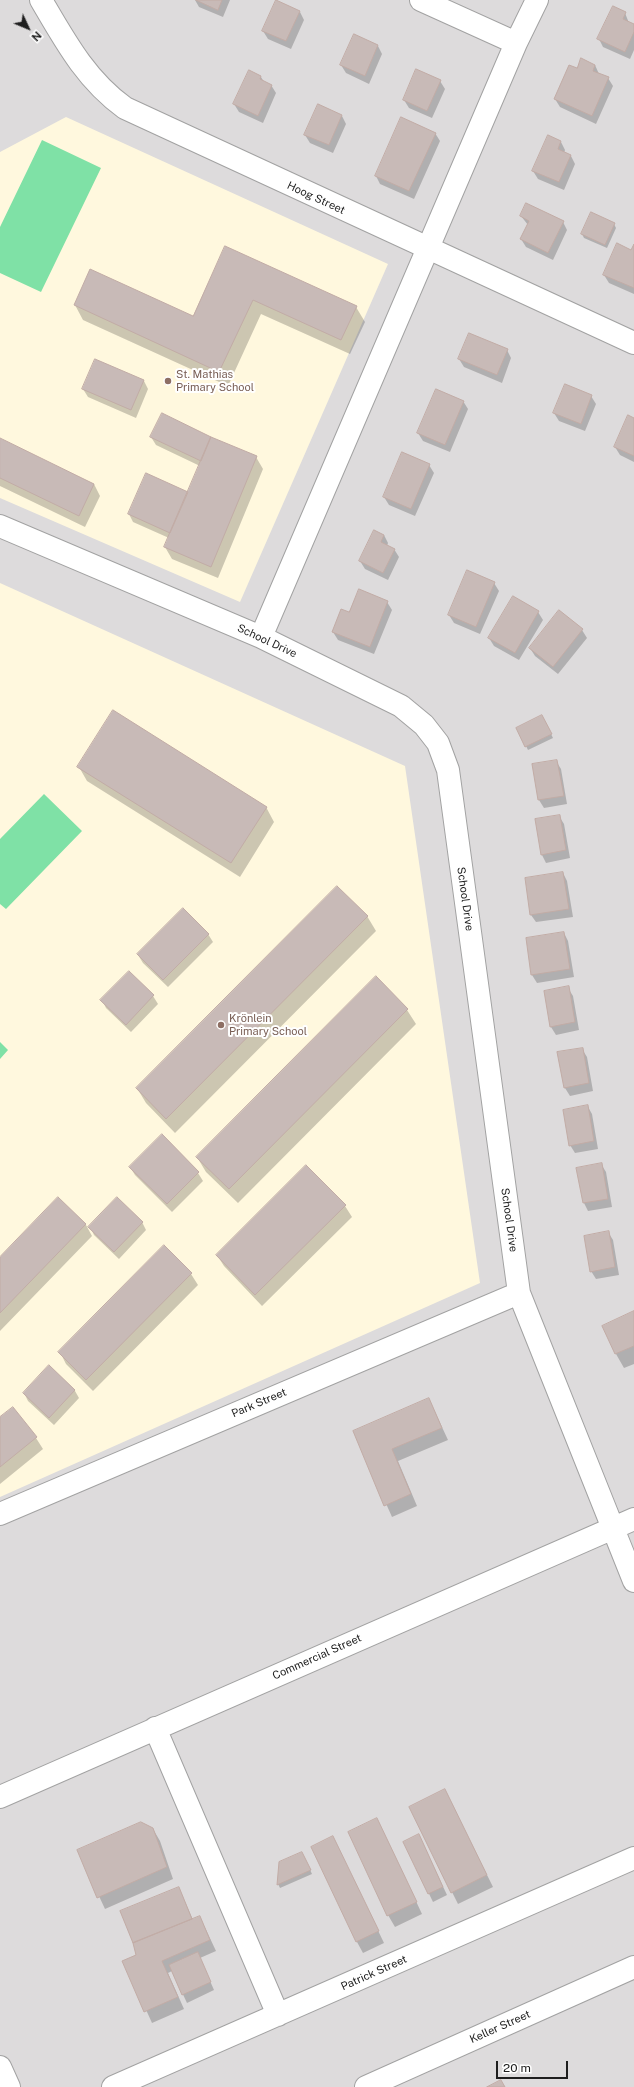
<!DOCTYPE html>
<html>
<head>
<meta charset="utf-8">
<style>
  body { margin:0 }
  #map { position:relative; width:634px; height:2087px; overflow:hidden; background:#f0e9e4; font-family:"Public Sans",sans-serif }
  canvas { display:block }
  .north { position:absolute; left:8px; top:8px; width:40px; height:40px; -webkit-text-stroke:3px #fff; paint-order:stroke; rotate:134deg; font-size:11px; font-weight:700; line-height:16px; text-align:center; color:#1e1e1e }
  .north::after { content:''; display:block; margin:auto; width:14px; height:18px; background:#1e1e1e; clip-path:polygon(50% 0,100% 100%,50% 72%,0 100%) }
  .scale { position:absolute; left:496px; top:2061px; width:72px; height:18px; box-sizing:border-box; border:2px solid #1e1e1e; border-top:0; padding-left:5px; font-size:12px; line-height:14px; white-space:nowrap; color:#1e1e1e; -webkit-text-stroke:3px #fff; paint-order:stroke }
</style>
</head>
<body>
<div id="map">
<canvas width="634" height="2087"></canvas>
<div class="north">N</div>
<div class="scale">20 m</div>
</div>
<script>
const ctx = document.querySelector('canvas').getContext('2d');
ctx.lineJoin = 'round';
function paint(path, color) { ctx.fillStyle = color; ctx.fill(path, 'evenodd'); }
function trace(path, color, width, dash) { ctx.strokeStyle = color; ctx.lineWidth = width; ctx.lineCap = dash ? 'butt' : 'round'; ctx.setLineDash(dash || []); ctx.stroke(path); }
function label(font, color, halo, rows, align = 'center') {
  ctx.font = font + ' "Public Sans",sans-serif'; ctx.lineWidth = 4; ctx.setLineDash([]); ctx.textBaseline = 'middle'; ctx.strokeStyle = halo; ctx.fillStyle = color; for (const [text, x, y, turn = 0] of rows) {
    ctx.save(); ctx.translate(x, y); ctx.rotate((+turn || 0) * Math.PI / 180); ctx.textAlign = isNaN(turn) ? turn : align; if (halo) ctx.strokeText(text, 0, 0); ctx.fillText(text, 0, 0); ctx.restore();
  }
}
paint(new Path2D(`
  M0,0H634V2087H0Z`), '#dddbdc');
paint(new Path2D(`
  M66,117L388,264L240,602L0,498V152Z
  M0,583L405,766L480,1283L0,1497Z`), '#fff8de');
paint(new Path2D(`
  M42,140L101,168L41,292L0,273V227Z
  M44,794L82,831L6,909L0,904V839Z
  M0,1042L8,1050L0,1059Z`), '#7fe1a6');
paint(new Path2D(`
  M195,0H230L223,17L199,7Z
  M300,12L304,20L291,49L268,39L263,31Z
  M625,13L629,23L634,25V50L630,59L603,47L599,39Z
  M355,36L378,46L382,54L369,84L346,73L341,65Z
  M595,65L599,74L608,78L613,86L596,124L560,107L555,99L577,69Z
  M261,77L264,82L271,85L276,93L263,123L239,112L234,104Z
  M440,81L445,89L432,118L409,108L404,100Z
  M342,116L346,124L333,153L310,143L305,135Z
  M435,133L440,141L414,199L380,184L376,176Z
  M548,137L561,142L565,150L564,153L571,156L575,164L564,190L538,179L533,171Z
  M521,216L563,222L567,230L553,260L526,247L521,239L528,225Z
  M614,224L616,228L607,248L584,238L582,234Z
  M226,247L356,307L365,322L350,354L261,314L228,386L83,320L75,305L91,271L194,317Z
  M634,247V294L609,283L604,275L632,251Z
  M507,350L511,358L502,383L464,367L459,359Z
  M96,360L144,381L148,389L136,418L88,397L83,389Z
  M591,396L596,404L585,431L559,421L554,413Z
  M463,401L468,409L450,452L423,441L418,433Z
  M634,419V462L620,455L615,447Z
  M151,437L210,438L256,457L263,469L218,578L172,559L165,547L169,538L133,522L129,514L147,475L188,493L200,466L156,445Z
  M0,439L94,484L100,496L85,527L0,486Z
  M429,465L434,473L415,516L389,505L384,497Z
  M384,535L388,543L387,546L394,549L399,557L388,580L365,569L360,561Z
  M494,583L499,591L480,634L454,623L449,615Z
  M387,602L392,610L374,654L338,640L333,632L350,613Z
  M538,612L543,620L519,660L494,646L489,638Z
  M582,630L587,638L558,674L535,656L530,648Z
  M542,716L553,738L528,750L517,728Z
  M556,761L561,769L567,804L544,808L539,800L533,765Z
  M79,767L266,807L274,822L240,877L87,781Z
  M559,816L564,824L570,858L546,863L542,855Z
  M563,873L567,881L573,917L536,922L531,915Z
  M367,916L376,931L175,1133L146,1103L137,1088Z
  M564,933L568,941L574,977L537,983L532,975L527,939Z
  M208,934L213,942L168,987L143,963L138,955Z
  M129,972L153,996L158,1004L131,1032L106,1008L102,1000Z
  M376,978L407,1010L416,1024L238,1203L206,1172L197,1157Z
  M568,988L573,996L579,1030L556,1035L551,1027Z
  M582,1049L587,1057L593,1091L570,1096L565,1088L559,1053Z
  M588,1107L592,1114L598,1149L575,1153L570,1145Z
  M601,1164L606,1172L612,1207L588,1211L584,1203L578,1169Z
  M130,1167L198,1173L203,1181L172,1212L135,1175Z
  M58,1198L86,1225L92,1236L0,1331V1259Z
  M345,1206L352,1217L262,1306L224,1266L217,1255Z
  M142,1222L146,1230L119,1259L94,1235L90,1227Z
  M608,1232L613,1240L619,1275L596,1279L591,1271Z
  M191,1274L198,1285L93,1391L66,1364L60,1352Z
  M634,1313V1364L624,1368L616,1354Z
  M49,1366L75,1391L79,1398L54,1425L28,1401L24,1393Z
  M429,1399L448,1440L398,1461L417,1506L392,1517L354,1432Z
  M13,1408L36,1438L43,1449L0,1484V1419Z
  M445,1790L493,1887L458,1904L410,1808Z
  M153,1829L160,1841L173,1879L105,1909L78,1851Z
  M383,1831L422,1914L395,1927L388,1915Z
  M333,1837L384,1943L363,1953L357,1942Z
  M404,1842L423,1844L447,1895L433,1902Z
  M304,1857L312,1874L280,1888L278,1884Z
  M179,1888L193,1920L200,1917L216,1951L200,1958L214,1990L187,2003L172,1971L168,1973L184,2009L152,2023L124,1961L138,1955L121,1912Z`), '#0003');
const building = new Path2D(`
  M196,0H222L218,10Z
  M276,0L300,11L286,41L262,31Z
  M613,6L626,12L623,19L634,24V32L625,52L597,39Z
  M354,34L378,45L365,76L340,65Z
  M581,58L595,65L593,71L609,77L592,116L554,99L569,65L577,68Z
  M416,69L441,80L427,111L403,100Z
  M249,70L261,76L260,79L272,85L258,116L233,104Z
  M318,104L342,115L329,145L304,135Z
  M401,117L436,133L409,191L375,176Z
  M548,135L561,141L558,149L571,155L559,182L532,171Z
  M526,203L564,221L548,253L520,239L529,221L520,216Z
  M591,212L615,223L605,245L581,234Z
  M617,243L631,250L634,244V288L603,275Z
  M225,246L357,306L341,340L253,300L219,372L74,305L90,269L193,316Z
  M469,333L508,349L497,375L458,359Z
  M95,359L144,380L131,410L82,389Z
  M565,384L592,395L581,424L553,413Z
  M436,389L464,401L445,445L417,433Z
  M162,413L211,437L201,461L150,437Z
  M628,415L634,418V456L614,447Z
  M211,437L257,456L211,567L164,547Z
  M0,438L94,484L79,516L0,478Z
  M402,452L430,464L411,509L383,497Z
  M146,473L188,492L170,533L128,514Z
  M374,530L384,535L381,542L395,549L383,573L359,561Z
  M467,570L495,582L476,627L448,615Z
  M359,589L388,601L370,647L332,632L341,609L349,612Z
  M513,596L539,611L515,653L488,638Z
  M559,610L583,629L553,667L529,648Z
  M113,710L267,807L231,863L77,767Z
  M542,715L552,734L525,747L516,728Z
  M557,760L564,796L538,800L532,764Z
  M560,815L566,850L541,855L535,819Z
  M563,872L569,909L530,915L525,878Z
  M337,886L368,916L166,1119L136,1088Z
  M183,908L209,934L163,980L137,954Z
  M564,932L570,969L531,975L526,938Z
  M129,971L154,995L126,1025L100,1000Z
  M376,976L408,1009L229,1189L196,1157Z
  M569,986L575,1022L550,1027L544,991Z
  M583,1048L589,1083L564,1088L557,1052Z
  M588,1105L594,1141L569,1146L563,1110Z
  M162,1134L199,1172L167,1204L129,1167Z
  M602,1163L608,1199L583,1203L576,1168Z
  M306,1165L346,1205L255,1295L216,1255Z
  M58,1197L86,1224L0,1313V1257Z
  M117,1197L143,1222L114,1252L88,1227Z
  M609,1231L615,1267L590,1272L584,1236Z
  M164,1245L192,1273L86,1380L58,1352Z
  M634,1311V1346L615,1354L602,1326Z
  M49,1365L75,1390L49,1418L23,1393Z
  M429,1398L442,1428L392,1449L411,1494L384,1506L353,1431Z
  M13,1407L37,1437L0,1467V1417Z
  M445,1789L487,1875L451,1893L409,1807Z
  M377,1818L417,1902L387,1916L348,1832Z
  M141,1822L153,1828L167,1867L97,1898L77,1850Z
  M419,1834L443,1887L428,1894L403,1842Z
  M333,1836L379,1931L356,1942L311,1847Z
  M302,1852L311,1870L277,1885L279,1862Z
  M179,1887L192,1919L133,1943L120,1911Z
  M200,1916L210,1940L162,1961L178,1997L144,2012L122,1961L136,1955L133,1943Z
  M198,1952L211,1982L182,1995L169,1965Z
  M501,2080L505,2087H487Z`);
paint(building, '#c8bab7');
trace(building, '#c2aca6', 1);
const street = new Path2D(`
  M41,0C65,41 86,80 125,108L634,343
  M421,0L516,43
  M0,526L261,637L401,706L424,725L438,743L448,770L519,1293L634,1581
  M261,637L516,43L537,0
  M0,1514L519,1293
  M155,1728L278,2015
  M0,1797L634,1519
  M0,2067L9,2087
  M113,2087L634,1858
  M366,2087L634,1967`);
trace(street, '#a2a2a2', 24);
trace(street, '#fff', 22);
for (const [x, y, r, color] of [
  [168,381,4,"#8d6e63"],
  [221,1025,4,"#8d6e63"]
]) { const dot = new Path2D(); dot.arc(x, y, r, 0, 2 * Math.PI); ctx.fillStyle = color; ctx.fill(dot); trace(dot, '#fff', 1.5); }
label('11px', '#1e1e1e', '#fff', [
  ["Hoog Street",316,198,25],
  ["School Drive",267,641,25],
  ["School Drive",465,899,82],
  ["School Drive",509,1220,82],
  ["Park Street",259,1403,-23],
  ["Commercial Street",317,1657,-24],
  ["Patrick Street",374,1973,-24],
  ["Keller Street",500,2027,-24]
]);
label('11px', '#785e54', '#fff', [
  ["St. Mathias",176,375],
  ["Primary School",176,388],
  ["Krönlein",229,1019],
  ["Primary School",229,1032]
], 'left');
</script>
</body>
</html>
